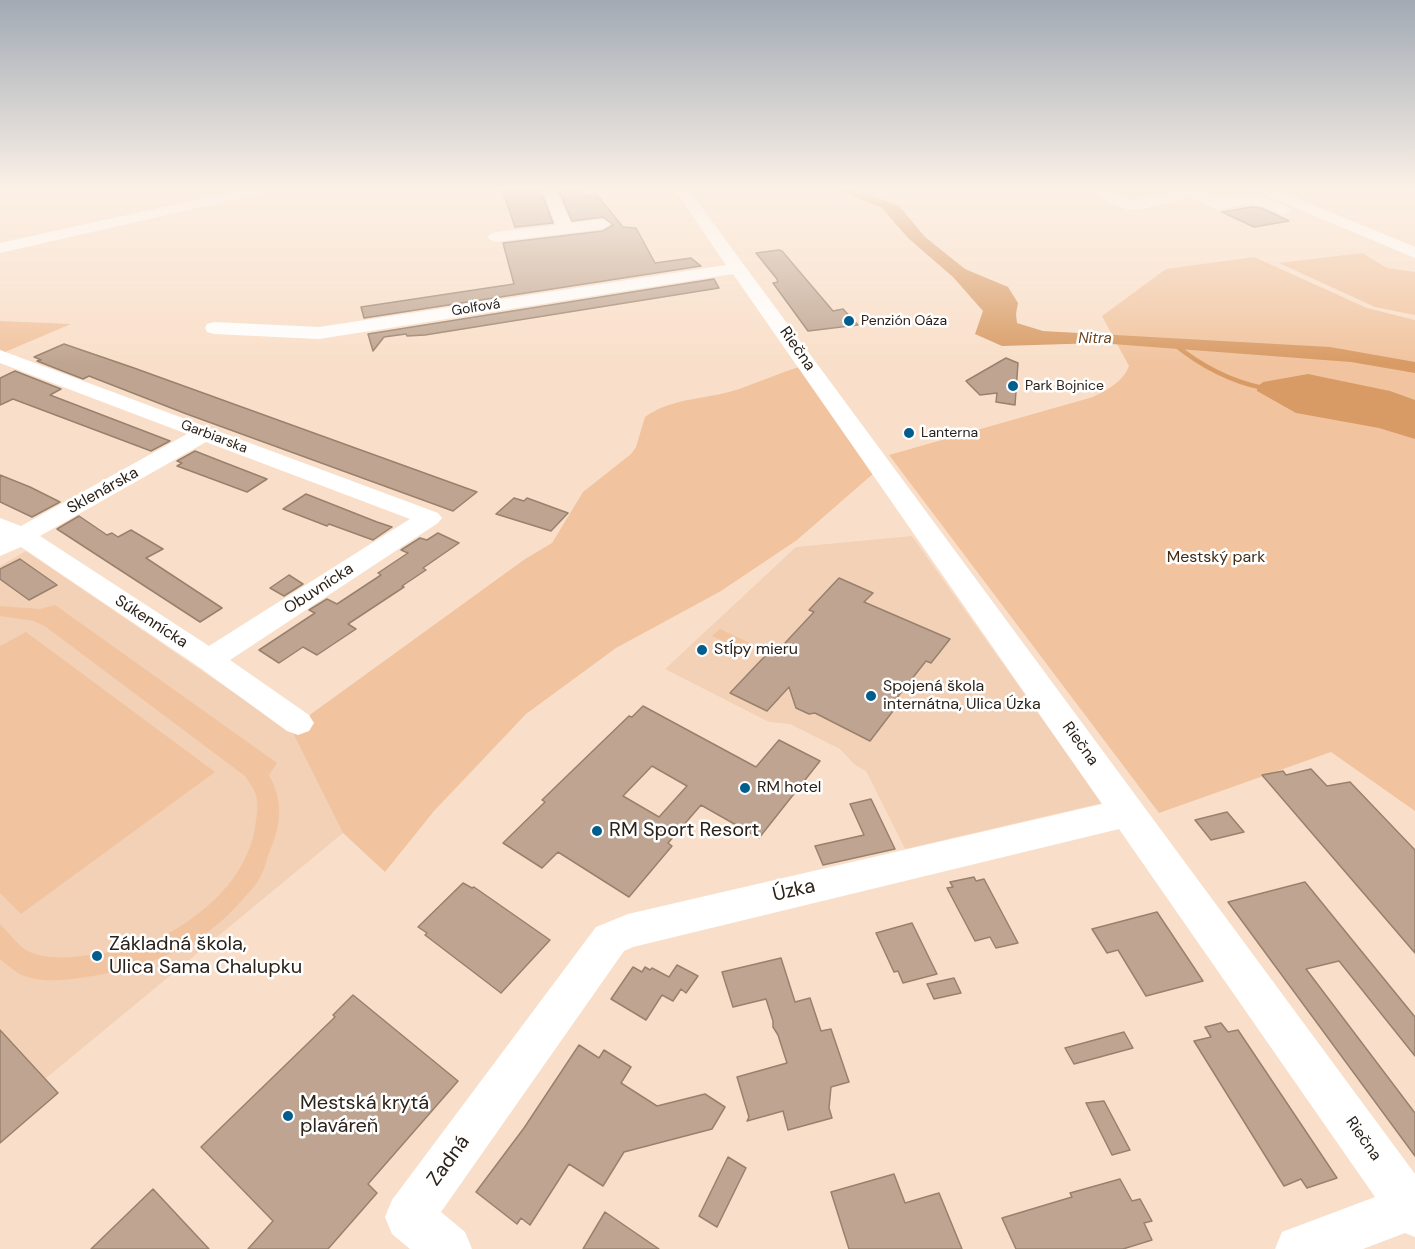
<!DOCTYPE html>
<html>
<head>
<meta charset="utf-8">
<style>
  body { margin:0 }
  canvas { display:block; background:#f9dfc9 }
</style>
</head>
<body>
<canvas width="1415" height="1249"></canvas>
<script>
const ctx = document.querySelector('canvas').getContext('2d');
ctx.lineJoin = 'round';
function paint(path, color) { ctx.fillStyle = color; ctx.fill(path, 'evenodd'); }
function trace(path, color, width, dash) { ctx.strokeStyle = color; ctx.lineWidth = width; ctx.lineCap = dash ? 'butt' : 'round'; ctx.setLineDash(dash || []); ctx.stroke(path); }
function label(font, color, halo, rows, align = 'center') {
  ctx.font = font + ' "DM Sans",sans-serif'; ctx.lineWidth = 5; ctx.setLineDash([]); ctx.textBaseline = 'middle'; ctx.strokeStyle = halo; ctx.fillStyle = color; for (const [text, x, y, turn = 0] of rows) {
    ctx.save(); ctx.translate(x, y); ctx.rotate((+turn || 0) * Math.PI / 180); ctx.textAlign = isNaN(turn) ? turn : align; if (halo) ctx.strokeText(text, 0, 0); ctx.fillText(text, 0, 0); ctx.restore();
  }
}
paint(new Path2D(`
  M912,536L1102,803L905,849L866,771L855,765L840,749L790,724L769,722L665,669L796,547Z
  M26,551L293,733L343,833L45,1079L0,1143V566Z`), '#f2d1b7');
paint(new Path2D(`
  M1362,253L1387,268L1415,272V315L1375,307L1279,263Z
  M1254,257L1367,308L1415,320V811L1331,752L1159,813L889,455L1093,397C1108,389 1122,383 1129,366L1102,316L1166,269Z
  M0,321L71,324L5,352L0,350Z
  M799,367L874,473L797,540L721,591L616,648L526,714L434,811L385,872L343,833L293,733L311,714L525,559L552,543L583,492L631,454L636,447L645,417C674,396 710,400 742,388C761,381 780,373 799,367Z
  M55,605L277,763L269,775C284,802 281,825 269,853C266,862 264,871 259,879C255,887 248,893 242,900C203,947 145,969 86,977C64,980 39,984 18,973C12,969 6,964 0,959V924C8,932 17,944 26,950C43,960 70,958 89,955C112,952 139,948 160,938C204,915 246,879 255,828C256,818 259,807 256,796C255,790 249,782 245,776L46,627L34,621L0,616V606L40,609Z
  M720,629L754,645L747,652L712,636Z
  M26,632L215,772L21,914L0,893V646Z`), '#f1c49f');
paint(new Path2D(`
  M835,189H854L899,206L925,237L965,269L1008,287L1018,303L1016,314L1017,323L1043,331L1330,347L1415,362V373L1351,362L1099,343L1002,346L975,334L983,311L953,277L908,238L882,208Z
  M1308,374L1390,391L1415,400V439L1379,428L1296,413L1257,391V387L1263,382Z`), '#d89b65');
trace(new Path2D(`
  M1174,344C1201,366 1229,381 1263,388`), '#d89b65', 4.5);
const building = new Path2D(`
  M502,189H540L553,223L515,227Z
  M558,189H582V196L596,194L623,227L636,228L655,263L691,258L701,266L364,318L361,307L514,284L503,243L603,231L613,225L603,217L572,221Z
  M1252,207L1261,208L1289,221L1254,227L1222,212Z
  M779,250L782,251L833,311L843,309L858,325L808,331L773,283L778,282L777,279L756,253Z
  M714,279L719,288L425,335L407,336L406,334L384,337L373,351L368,334Z
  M64,344L134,368L477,492L453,511L184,413L89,376L83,379L37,361L41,360L34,357Z
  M1006,358L1018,363L1015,405L996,402L997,393L980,395L966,381Z
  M15,371L61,389L50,395L170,441L151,451L13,399L0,405V378Z
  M195,451L223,462L267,479L247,492L177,466L182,463L177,461Z
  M0,475L30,487L60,502L32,517L0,502Z
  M306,494L377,522L392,527L373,540L329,524L327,526L283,509Z
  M514,498L524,501L527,498L568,513L551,531L496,514Z
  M79,516L107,535L112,533L118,537L131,530L163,549L146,558L222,608L200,622L57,529Z
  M438,533L459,543L423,568L426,570L402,586L404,587L348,624L356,629L317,655L303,647L279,663L259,650L315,613L309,610L327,599L337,604L381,575L378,573L408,553L401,550L420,538L427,540Z
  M20,559L57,585L29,600L0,579V569Z
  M289,575L303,584L284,596L270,588Z
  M839,578L873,593L864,602L950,639L931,663L926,661L888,709L893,711L870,741L815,713L809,714L796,708L789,687L767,711L730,693L766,655L789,652L785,643L814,612L809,610Z
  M643,706L756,767L779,740L820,761L759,838L701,805L668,843L672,846L629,897L558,852L542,868L503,843L545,802L542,800L629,716L632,717ZM652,766L687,786L659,817L623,796Z
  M1311,769L1327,786L1350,782L1415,850V953L1262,775L1283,771L1286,775Z
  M871,799L895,849L823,865L815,846L864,835L850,804Z
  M1227,812L1244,832L1211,840L1195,820Z
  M974,877L976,881L984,879L1018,943L996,948L990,937L975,941L947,888L953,887L950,882Z
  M1305,882L1415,1017V1056L1339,961L1306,969L1415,1113V1156L1228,902Z
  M463,883L472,888L474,887L550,940L501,993L425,935L427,933L418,927Z
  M1157,912L1203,981L1146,996L1118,950L1107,953L1092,929Z
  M912,923L937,974L903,983L898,971L894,972L876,933Z
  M781,958L795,1002L810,998L821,1031L831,1029L849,1082L831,1087L829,1108L832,1118L788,1130L783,1111L747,1121L749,1117L737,1077L787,1063L778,1035L773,1027V1021L766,999L733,1007L722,972Z
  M677,965L698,976L686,993L681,989L673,1001L662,995L646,1020L611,999L633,967L642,972L645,967L650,970L652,968L669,977Z
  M954,978L961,993L934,999L927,984Z
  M353,995L458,1081L368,1184L377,1193L328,1249H248L273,1221L201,1147L335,1017L333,1015Z
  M1221,1023L1228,1032L1238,1030L1337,1178L1307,1188L1301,1179L1284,1186L1194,1041L1211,1037L1205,1027Z
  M0,1030L58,1093L0,1143Z
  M1124,1032L1133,1048L1074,1064L1065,1048Z
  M579,1045L599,1058L604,1050L631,1067L621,1083L657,1106L705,1094L725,1107L712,1129L624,1152L603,1186L569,1164L530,1225L521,1218L517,1224L476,1192L524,1128Z
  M1104,1101L1130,1150L1112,1155L1086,1103Z
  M728,1157L746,1168L717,1227L699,1216Z
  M894,1174L905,1203L939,1193L962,1249H849L831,1192Z
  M1120,1179L1132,1201L1140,1199L1152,1221L1144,1223L1152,1240L1123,1249H1016L1002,1218L1072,1197L1070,1193Z
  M153,1189L209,1249H91Z
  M605,1212L659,1249H583Z`);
paint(building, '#bfa591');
trace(building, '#99816d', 1.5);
paint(new Path2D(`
  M245,189H270L263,193L0,253V243Z
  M542,189H556L571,223L603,219L611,224L603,229L496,242L490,240L488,237L490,234L496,232L556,225Z
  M674,189H688L1415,1174V1237L1405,1233L1363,1249H1275L1282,1232L1375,1197L1119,829L633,947L624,951L441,1212L465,1232L472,1249H410L392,1234L385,1217L392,1200L596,927L628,914L1102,804L733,274L319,339L214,334L207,332L205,328L207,324L214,322L319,327L726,265Z
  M1088,189H1106L1129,200L1156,197L1182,189H1214L1212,192L1205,194C1226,203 1227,196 1247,196C1262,195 1275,201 1288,207L1291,210L1283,215L1262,206L1246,204L1217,210L1189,197L1147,208L1129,210L1111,204Z
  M1256,189H1275L1415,247V258L1258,192Z
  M0,350L438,513L442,518L438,523L230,660L309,715L314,723L309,731L298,735L287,731L199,667L21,547L0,556V518L21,526L187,434L0,363ZM206,442L410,519L209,646L40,536Z`), '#fff');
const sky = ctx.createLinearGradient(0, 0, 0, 363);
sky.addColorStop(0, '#a1aab4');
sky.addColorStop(0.52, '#fcf1e7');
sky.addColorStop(1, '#fcf1e700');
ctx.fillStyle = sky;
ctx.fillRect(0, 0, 1415, 363);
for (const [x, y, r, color] of [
  [849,321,6,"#005e8e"],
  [1013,386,6,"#005e8e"],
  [909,433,6,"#005e8e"],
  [702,650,6,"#005e8e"],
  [871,696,6,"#005e8e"],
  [745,788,6,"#005e8e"],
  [597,831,6,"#005e8e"],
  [97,956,6,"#005e8e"],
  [288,1116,6,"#005e8e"]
]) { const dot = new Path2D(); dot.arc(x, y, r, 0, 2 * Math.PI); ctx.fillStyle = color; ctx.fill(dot); trace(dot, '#fff', 2); }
label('14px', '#2b221a', '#fff', [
  ["Golfová",476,308,-9],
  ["Garbiarska",214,437,21]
]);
label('14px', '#2b221a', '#fff', [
  ["Penzión Oáza",861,321],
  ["Park Bojnice",1025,386],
  ["Lanterna",921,433]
], 'left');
label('italic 15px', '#6d431c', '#fff', [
  ["Nitra",1095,339]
]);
label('16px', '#2b221a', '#fff', [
  ["Riečna",797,349,55],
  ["Sklenárska",103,491,-29],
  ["Obuvnícka",319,589,-33],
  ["Súkennícka",151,622,33],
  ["Riečna",1080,744,54],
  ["Riečna",1363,1139,55]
]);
label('16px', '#422911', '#fff', [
  ["Mestský park",1216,558]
]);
label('16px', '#2b221a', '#fff', [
  ["Stĺpy mieru",714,650],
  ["Spojená škola",883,687],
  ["internátna, Ulica Úzka",883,705],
  ["RM hotel",757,788]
], 'left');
label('20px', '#2b221a', '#fff', [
  ["RM Sport Resort",609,831],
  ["Základná škola,",109,945],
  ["Ulica Sama Chalupku",109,968],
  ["Mestská krytá",300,1104],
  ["plaváreň",300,1127]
], 'left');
label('20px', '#2b221a', '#fff', [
  ["Úzka",794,891,-13],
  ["Zadná",449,1161,-54]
]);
</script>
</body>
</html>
